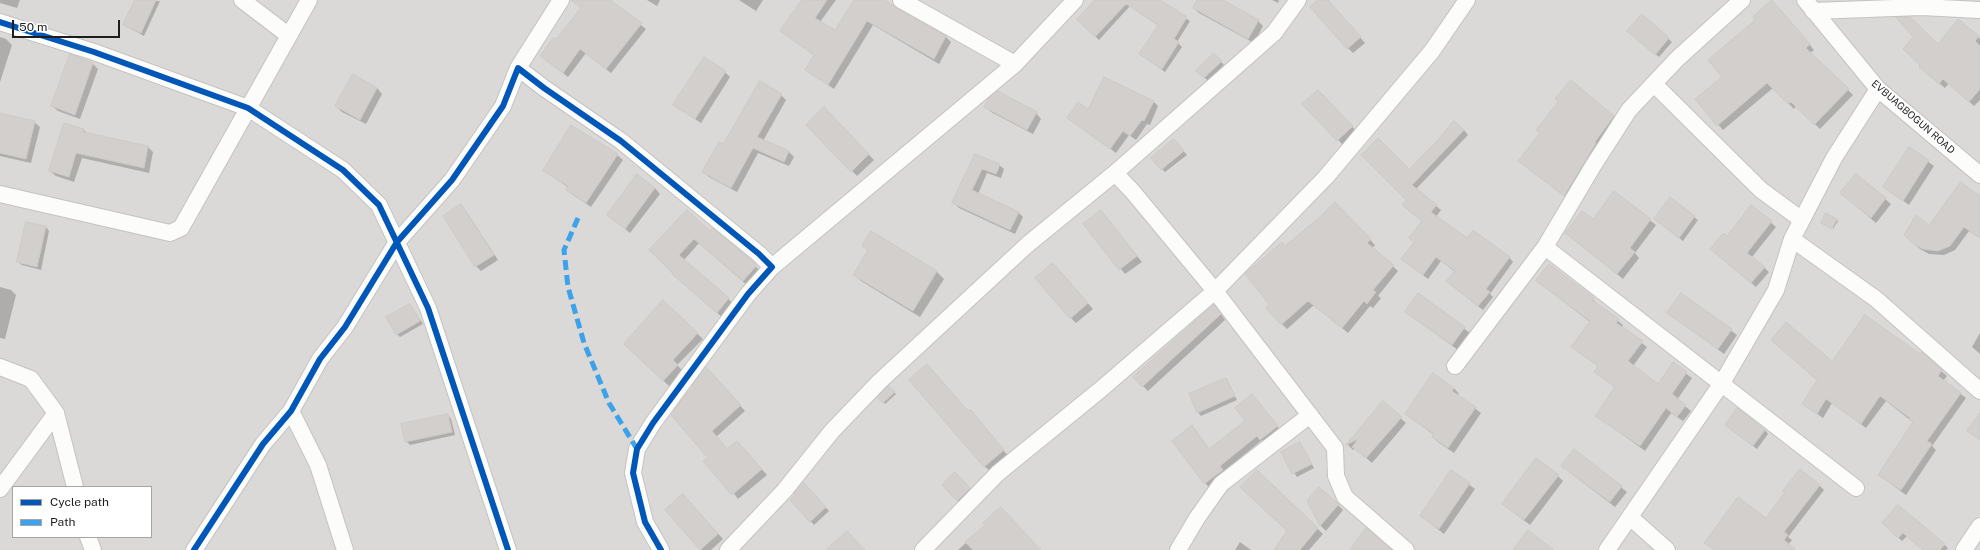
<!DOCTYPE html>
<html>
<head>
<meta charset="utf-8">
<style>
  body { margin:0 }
  #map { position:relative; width:1980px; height:550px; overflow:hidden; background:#ebe9e5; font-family:"Public Sans",sans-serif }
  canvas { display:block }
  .legend { position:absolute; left:12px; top:486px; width:140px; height:52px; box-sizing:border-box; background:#fff; border:1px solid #a5a5a5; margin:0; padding:5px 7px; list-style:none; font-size:12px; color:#1d1d1d }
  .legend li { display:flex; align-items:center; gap:8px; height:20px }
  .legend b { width:20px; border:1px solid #a5a5a5 }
  .scale { position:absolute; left:12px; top:20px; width:108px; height:18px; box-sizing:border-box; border:2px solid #1d1d1d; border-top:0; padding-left:5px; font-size:12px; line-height:14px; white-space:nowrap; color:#1d1d1d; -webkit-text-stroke:3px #fff; paint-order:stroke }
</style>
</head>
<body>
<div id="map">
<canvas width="1980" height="550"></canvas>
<ul class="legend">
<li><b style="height:5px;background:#0057b8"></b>Cycle path</li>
<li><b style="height:5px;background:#3da2ea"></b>Path</li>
</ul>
<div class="scale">50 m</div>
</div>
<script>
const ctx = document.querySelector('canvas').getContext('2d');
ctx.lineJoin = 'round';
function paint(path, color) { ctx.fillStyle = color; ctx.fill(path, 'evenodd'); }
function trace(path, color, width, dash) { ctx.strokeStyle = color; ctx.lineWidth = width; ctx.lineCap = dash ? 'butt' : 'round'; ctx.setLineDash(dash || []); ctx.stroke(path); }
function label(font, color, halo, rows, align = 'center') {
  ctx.font = font + ' "Public Sans",sans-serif'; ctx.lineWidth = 3; ctx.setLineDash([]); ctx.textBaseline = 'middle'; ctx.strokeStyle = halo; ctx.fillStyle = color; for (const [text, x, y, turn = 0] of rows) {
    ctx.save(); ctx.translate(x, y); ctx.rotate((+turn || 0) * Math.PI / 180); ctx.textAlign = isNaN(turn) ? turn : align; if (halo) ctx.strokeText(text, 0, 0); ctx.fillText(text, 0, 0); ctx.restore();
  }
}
paint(new Path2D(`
  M0,0H1980V550H0ZM13,487H151V537H13Z`), '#dad9d7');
paint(new Path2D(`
  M0,0H20L17,8L0,3Z
  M136,0L160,1L144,36L124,25Z
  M585,0H609L646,29L611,73L586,53L568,77L541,56L557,41L582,8Z
  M647,0H660L657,6Z
  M739,0H763L756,11Z
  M803,0H836L820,22L836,32L855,0H882L946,37L951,42L939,64L873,25L834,89L806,70L815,56L782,31Z
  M1096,0H1155L1190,21L1177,42L1182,47L1165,72L1140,54L1159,26L1130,6L1099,40L1078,20Z
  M1198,0H1221L1258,21L1263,26L1254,43L1199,13L1194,8Z
  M1272,0H1279L1278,3Z
  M1319,0H1328L1365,43L1353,53L1348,48Z
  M1777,7L1814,50L1810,53L1853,95L1820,129L1796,106L1794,109L1773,88L1723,130L1696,99L1723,77Z
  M1642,16L1672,42L1659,57L1632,34Z
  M0,37L6,39L12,45L0,82Z
  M1978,37L1980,39V100L1974,106L1949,83L1945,88L1925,72L1938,45Z
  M1214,54L1224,65L1208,81L1198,71Z
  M71,56L93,64L98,69L80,119L58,111L52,106Z
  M725,72L730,77L701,123L674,105Z
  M353,75L377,88L382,94L366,124L342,112L336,106Z
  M1318,91L1357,132L1343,145L1304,104Z
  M781,95L786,100L763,141L789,152L794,157L789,166L758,153L737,192L709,177L704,172L723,145Z
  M1153,101L1158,106L1150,125L1147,124L1136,140L1129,135L1116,153L1068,118L1089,111Z
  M1559,102L1614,116L1619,121L1570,200L1525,166L1541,133Z
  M986,106L1036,113L1041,119L1033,134L991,112Z
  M824,109L874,160L857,176L808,125Z
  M0,114L34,122L40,127L31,163L0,156Z
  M65,124L84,130L87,134L148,147L153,152L149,173L82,158L74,182L56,176L50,171Z
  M572,127L617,155L623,160L591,207L573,195L567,190L569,188L545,171Z
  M1464,130L1468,135L1416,189L1441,210L1436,217L1467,240L1509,257L1513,262L1490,294L1493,297L1483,310L1452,286L1455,272L1441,261L1428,279L1402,259L1414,242L1422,221L1403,205L1407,200L1409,171Z
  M1177,143L1187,155L1165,172L1162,169Z
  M1909,148L1934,166L1909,205L1884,187Z
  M975,155L999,165L1004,169L1001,178L987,173L978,194L1018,212L1023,217L1015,234L959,208L954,203Z
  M1856,175L1891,204L1876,223L1841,193Z
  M655,188L660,194L630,233L608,215Z
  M1614,193L1656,225L1635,253L1639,258L1623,279L1566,233L1593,221Z
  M1980,197V238L1969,231L1955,250L1944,255L1929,254L1920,249L1905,235L1929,226Z
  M1670,199L1698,220L1683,241L1658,222Z
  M461,206L466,211L498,260L481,271L476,266Z
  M1751,206L1776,227L1752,257L1769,272L1756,287L1716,253Z
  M1340,208L1375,245L1372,248L1398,271L1378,296L1381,298L1373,308L1370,306L1348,333L1314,305L1287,329L1282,324L1271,304L1285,247Z
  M1106,217L1142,262L1125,274L1085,224Z
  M1836,220L1838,221L1833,229L1823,224Z
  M27,223L46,227L49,231L41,270L22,265L18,262Z
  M710,232L761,271L748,286L699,243L684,260L734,304L722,317L678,279L650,250Z
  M872,232L937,272L944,279L920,317L861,281L854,274L869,251L863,246Z
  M1549,265L1593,299L1598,305L1623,325L1622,328L1647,347L1633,366L1659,385L1673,364L1692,378L1677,400L1691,411L1683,421L1671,413L1645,451L1597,416L1616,388L1595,372L1599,367L1572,346L1590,322L1537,281Z
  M1058,269L1093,309L1076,323L1071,318Z
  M0,287L11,290L16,295L5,339L0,338Z
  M1418,294L1470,333L1458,350L1406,312Z
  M1681,294L1737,335L1724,354L1668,312Z
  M663,301L703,339L677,365L683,371L669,386L625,344Z
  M410,305L423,324L400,337L397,334Z
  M1219,311L1225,320L1148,391L1134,377Z
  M1980,333V354L1972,347Z
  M1772,340L1832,363L1920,355L1922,354L1947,376L1943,381L1966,398L1932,446L1936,450L1906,495L1879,475L1914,423L1886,401L1866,428L1832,403L1823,418L1803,404L1818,380Z
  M711,374L745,411L716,437L728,450L737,442L767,475L738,499L709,458L695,388Z
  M1226,379L1237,400L1201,416L1198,412Z
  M889,387L896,394L885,404L879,397Z
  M1454,388L1459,394L1457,395L1481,413L1454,453L1438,442L1433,437L1434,435L1406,414Z
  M1256,400L1281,431L1265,444L1262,440L1224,471L1227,475L1209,488L1174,441L1192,426L1210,450L1246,421Z
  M1383,403L1406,423L1372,463L1355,448L1353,450L1348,445Z
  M968,412L975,415L1008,456L990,471L984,466Z
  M448,415L451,419L455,435L410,445L406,441Z
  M1729,428L1765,430L1768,434L1757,449Z
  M1300,443L1314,468L1297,477L1282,453Z
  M1574,451L1627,492L1615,507L1568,471Z
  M1257,471L1323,534L1309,550H1275L1288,531Z
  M1452,472L1475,489L1444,534L1421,516Z
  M955,473L973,492L961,504L943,485Z
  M1558,476L1563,481L1530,525L1509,509Z
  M803,484L829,511L814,525L791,500Z
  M1820,486L1824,490L1788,537L1792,540L1788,545L1795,550H1714L1706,543L1767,519Z
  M688,501L723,539L711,550H702L666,510Z
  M1308,501L1338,505L1343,510L1326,531L1321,526Z
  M1919,522L1948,548L1946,550H1924L1907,536L1902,541L1883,523Z
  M986,525L1040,550H958Z
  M1240,542L1251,550H1235Z`), '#0003');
const building = new Path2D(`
  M135,0H156L141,33L123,25Z
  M571,0H610L642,23L606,69L580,49L563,73L540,56L554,37L556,39L581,8Z
  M802,0H827L815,18L835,30L854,0H885L896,8L946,36L934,59L867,21L828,85L805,70L814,55L780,31Z
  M1095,0H1160L1187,17L1174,39L1179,42L1162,69L1139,54L1158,25L1126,4L1095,37L1077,20Z
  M1197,0H1223L1259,20L1248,39L1193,8Z
  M1318,0H1328L1361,37L1347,49L1310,7Z
  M1772,0L1810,44L1806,48L1849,89L1814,125L1791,102L1788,104L1767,83L1717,126L1695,99L1722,77L1708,60L1755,20L1753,17Z
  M1642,14L1669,38L1655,55L1627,31Z
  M1896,17H1910L1938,44L1958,19L1979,36L1975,41L1980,46V89L1969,102L1943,79L1939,84L1919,67L1920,65L1903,49L1913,37Z
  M1214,53L1222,61L1204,78L1196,71Z
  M70,54L93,63L75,115L51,106Z
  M704,57L726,71L695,119L673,105Z
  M353,74L377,88L360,120L335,106Z
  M1104,77L1154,101L1144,121L1142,120L1130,136L1123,131L1110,149L1067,118L1078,102L1088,109Z
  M1571,80L1614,116L1595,142L1596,143L1564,196L1518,161L1540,133L1536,130L1558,102L1555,99Z
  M760,81L782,94L757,137L789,151L784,162L753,148L731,188L702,172L719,142L723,144Z
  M1318,90L1353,126L1337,141L1302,104Z
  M998,91L1037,112L1027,130L984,107L989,98Z
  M824,107L869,154L851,172L806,125Z
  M0,113L35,121L26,159L0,153Z
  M1454,121L1464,130L1412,185L1437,205L1431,212L1467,238L1473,230L1510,257L1486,289L1490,292L1478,306L1446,281L1455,271L1436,257L1423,275L1401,259L1414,242L1409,238L1422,221L1402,205L1406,200L1361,155L1378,138L1409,169L1437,141Z
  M64,123L84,129L83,132L148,146L144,168L76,153L69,177L49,171Z
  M571,125L618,154L586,203L566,190L568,186L543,171Z
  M1174,139L1184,151L1161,170L1151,158Z
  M1909,147L1929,160L1903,201L1883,187Z
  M975,154L1000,164L996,174L982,169L972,190L1019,212L1010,230L952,203Z
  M637,174L655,188L625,229L607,215Z
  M1856,174L1886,198L1871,218L1840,193Z
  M1961,182L1980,196V238L1964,227L1950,246L1938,251L1923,249L1914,244L1904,235L1916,215L1929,225Z
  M1614,191L1651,219L1630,248L1635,252L1617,274L1565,233L1582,211L1593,219Z
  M1670,197L1695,216L1679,238L1654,219Z
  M1335,202L1371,239L1367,243L1394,265L1373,290L1376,292L1367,304L1364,301L1342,328L1308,301L1281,325L1266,308L1269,304L1245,274L1282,242L1285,246L1320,217Z
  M461,204L494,255L475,267L443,216Z
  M1751,205L1772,221L1747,253L1765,267L1751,283L1710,249L1723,233L1727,236Z
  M687,210L710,231L712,228L757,265L743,281L694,239L679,255L729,298L717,313L672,274L673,273L649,250Z
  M1101,210L1137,256L1119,270L1083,224Z
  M1826,213L1837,219L1832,229L1821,223Z
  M26,222L46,226L37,267L17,262Z
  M871,231L937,271L913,311L853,275L868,250L862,246Z
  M1053,263L1088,303L1070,319L1035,278Z
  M1549,264L1594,298L1592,300L1619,319L1616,323L1643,341L1628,361L1658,384L1673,362L1687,372L1672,394L1686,405L1677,417L1666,408L1640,446L1595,416L1615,387L1594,372L1598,366L1571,347L1590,321L1536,281Z
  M1418,293L1465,327L1452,345L1405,312Z
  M1681,293L1732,329L1718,349L1667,313Z
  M663,300L698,333L673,360L678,365L663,381L624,344Z
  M410,304L420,321L396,335L386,317Z
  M1214,305L1221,314L1142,387L1133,377Z
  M1865,315L1920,354L1922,352L1942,370L1938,376L1961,393L1927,441L1932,444L1901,490L1878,475L1913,422L1909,420L1910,418L1880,396L1861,424L1826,399L1817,414L1802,404L1817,380L1771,340L1786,322L1832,361Z
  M927,364L968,411L970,409L1004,450L984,467L909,380Z
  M706,367L741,405L712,431L727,449L737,441L762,469L732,495L703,461L708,458L671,415L686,394L693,388L692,386Z
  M1433,373L1454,388L1452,391L1476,407L1448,448L1432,437L1434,434L1405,414Z
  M1226,378L1235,396L1197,413L1189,394Z
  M889,386L895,392L883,403L877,397Z
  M1252,394L1278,426L1260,440L1257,436L1220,466L1223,470L1204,484L1172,441L1192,425L1209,449L1245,421L1235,408Z
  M1383,401L1402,417L1366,458L1352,447L1358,439L1346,445Z
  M1737,408L1765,430L1753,446L1725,425Z
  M1980,413V440L1967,431Z
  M448,414L452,432L405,442L401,424Z
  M1300,442L1312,464L1292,474L1281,452Z
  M1574,449L1622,486L1610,502L1561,466Z
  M1536,458L1559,475L1524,520L1502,504Z
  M1800,469L1820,485L1784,532L1788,535L1784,540L1796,550H1714L1704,543L1738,497L1766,518L1785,492L1783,491Z
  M1257,470L1318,528L1300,550H1274L1287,531L1240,487Z
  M1451,470L1470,483L1439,529L1420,516Z
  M955,472L970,488L957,501L942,485Z
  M803,482L826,507L810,522L790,500L795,495L794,494Z
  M1319,487L1339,504L1320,526L1307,501Z
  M683,494L718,534L700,550L665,510Z
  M1898,505L1945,544L1940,550H1923L1903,533L1898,538L1882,523Z
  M1001,507L1041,550H973L965,542L985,525L983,523Z
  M1366,528L1369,530L1392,550H1350Z
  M1528,530L1554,550H1513Z
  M847,531L865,550H826Z`);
paint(building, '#d2cfcc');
trace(building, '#cecbc6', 1);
const street = new Path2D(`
  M242,0L288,35
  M901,0L1015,64
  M1298,0L1274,33L1115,173L1133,192L1215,291L1335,448L1336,476L1345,497L1406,550
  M1805,0L1878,89L1980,175
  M1813,11L1921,7L1980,10
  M0,22L94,52L248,108L343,170L379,205L428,308L508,550
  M518,68L561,0
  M1654,84L1761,190L1802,220
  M0,194L170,233L181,228L309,0
  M1792,239L1876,299L1980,391
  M1545,247L1593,166L1629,110L1677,59L1742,0
  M772,267L1015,64L1075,0
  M1455,366L1545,247L1856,488
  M0,367L31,379L56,413L75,487
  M291,411L318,465L345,550
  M0,489L56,413
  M1630,517L1667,550
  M88,537L93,550
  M194,550L263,444L291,411L320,359L345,327L397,242L452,180L503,106L518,68L544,88L621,141L759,254L772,267L748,294L653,423L637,449L633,473L645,522L661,550
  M728,550L784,491L832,431L879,382L1027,245L1115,173
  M923,550L998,473L1100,390L1215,291L1326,177L1432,51L1467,0
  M1178,550L1197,518L1221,484L1310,415
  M1607,550L1722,383L1776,290L1792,239L1834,158L1878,89
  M1964,550L1980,526`);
trace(street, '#c4c3c1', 18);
trace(street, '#fcfcfb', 16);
trace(new Path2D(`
  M578,218L564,250L568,287L584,343L609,403L637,449`), '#3da2ea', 5, [10, 5]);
trace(new Path2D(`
  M0,22L94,52L248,108L343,170L379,205L428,308L508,550
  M194,550L263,444L291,411L320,359L345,327L397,242L452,180L503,106L518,68L544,88L621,141L759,254L772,267L748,294L653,423L637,449L633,473L645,522L661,550`), '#0057b8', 6);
label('10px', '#1d1d1d', '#fff', [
  ["EVBUAGBOGUN ROAD",1913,117,41]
]);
</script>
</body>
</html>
